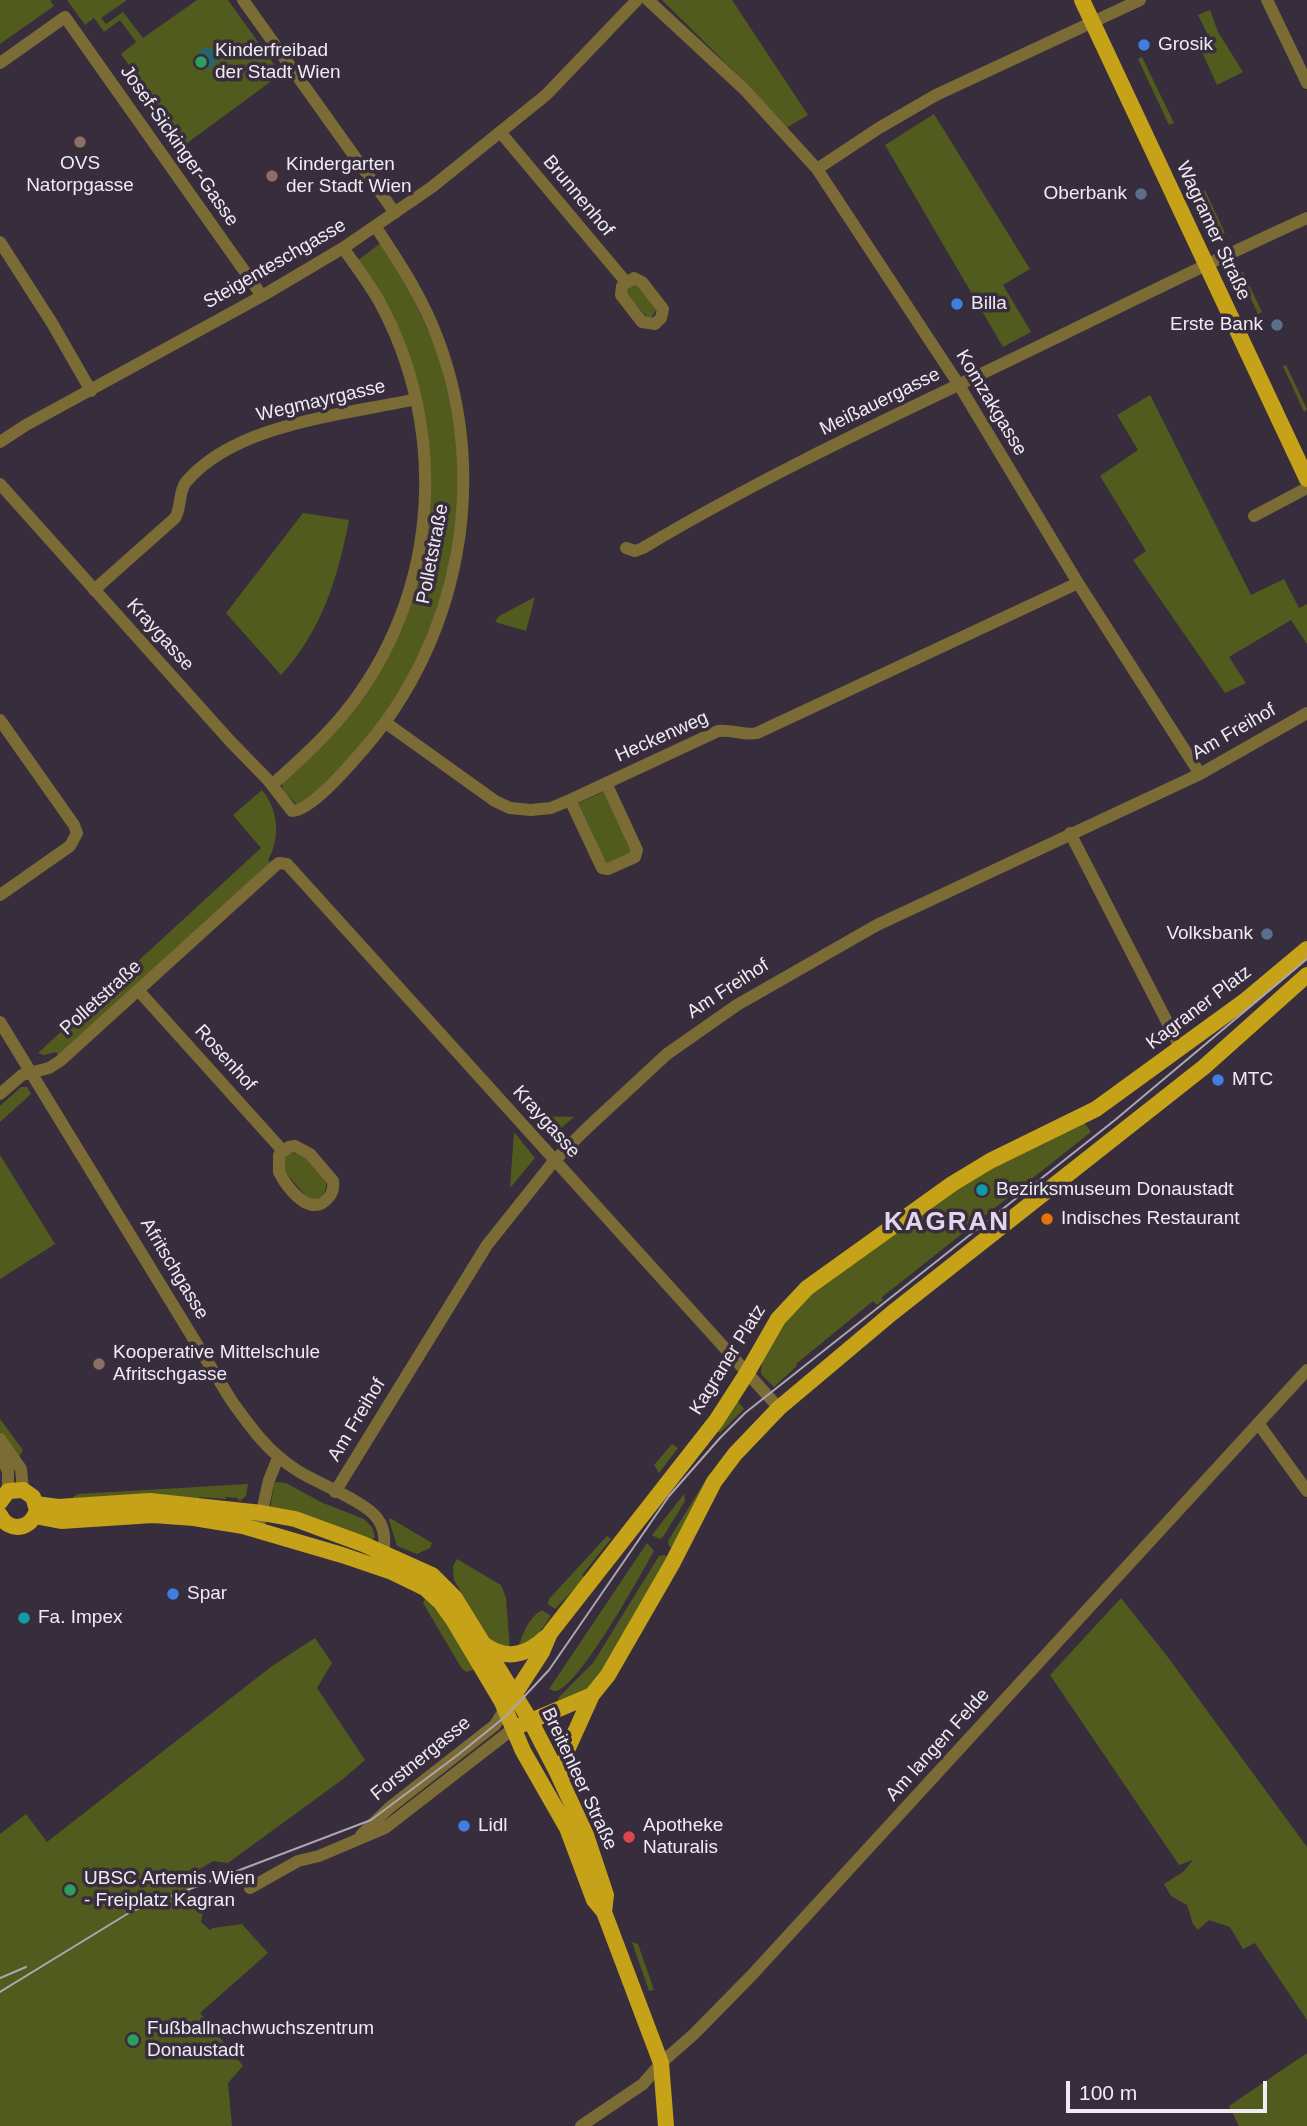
<!DOCTYPE html>
<html>
<head>
<meta charset="utf-8">
<style>
  body { margin:0 }
  #map { position:relative; width:1307px; height:2126px; overflow:hidden; background:#372d3d; font-family:Helvetica,sans-serif }
  canvas { display:block }
  .scale { position:absolute; left:1066px; top:2081px; width:201px; height:32px; box-sizing:border-box; border:4px solid #f0eaf5; border-top:0; padding-left:9px; font-size:21px; line-height:24px; white-space:nowrap; color:#f0eaf5; -webkit-text-stroke:5px #372d3d; paint-order:stroke }
</style>
</head>
<body>
<div id="map">
<canvas width="1307" height="2126"></canvas>
<div class="scale">100 m</div>
</div>
<script>
const ctx = document.querySelector('canvas').getContext('2d');
ctx.lineJoin = 'round';
function paint(path, color) { ctx.fillStyle = color; ctx.fill(path, 'evenodd'); }
function trace(path, color, width, dash) { ctx.strokeStyle = color; ctx.lineWidth = width; ctx.lineCap = dash ? 'butt' : 'round'; ctx.setLineDash(dash || []); ctx.stroke(path); }
function label(font, color, halo, rows, align = 'center') {
  ctx.font = font + ' Helvetica,sans-serif'; ctx.lineWidth = 7; ctx.setLineDash([]); ctx.textBaseline = 'middle'; ctx.strokeStyle = halo; ctx.fillStyle = color; for (const [text, x, y, turn = 0] of rows) {
    ctx.save(); ctx.translate(x, y); ctx.rotate((+turn || 0) * Math.PI / 180); ctx.textAlign = isNaN(turn) ? turn : align; if (halo) ctx.strokeText(text, 0, 0); ctx.fillText(text, 0, 0); ctx.restore();
  }
}
paint(new Path2D(`
  M0,0H50L54,6L0,44Z
  M67,0H127L101,18L106,24L123,12L143,38L197,0H228L281,74L175,152L168,146L166,138L175,129L121,54L136,42L120,20L104,32L94,18L85,25Z
  M662,0H732L808,115L786,128L750,87Z
  M1210,10L1218,32L1243,72L1217,85L1197,41L1208,35L1198,15Z
  M1142,57L1174,123L1169,125L1138,59Z
  M934,114L1030,269L1003,285L1031,332L1003,347L885,145Z
  M1205,190L1225,233L1221,235L1201,192Z
  M1193,196L1213,236L1209,241L1190,199Z
  M381,243L404,278L438,352L456,428L460,492L446,586L413,670L368,738L321,787L302,803L296,804L283,790L282,784L377,675L430,505V460L424,415L358,260Z
  M1243,272L1262,312L1258,314L1239,273Z
  M633,284L637,285L657,309L651,318L647,317L626,293Z
  M1286,365L1307,409L1304,412L1283,366Z
  M1150,395L1251,595L1284,579L1299,608L1307,604V644L1291,620L1229,657L1246,683L1225,693L1133,560L1146,551L1100,476L1138,450L1117,415Z
  M303,513L349,520C338,577 322,631 281,675L226,613Z
  M535,597L526,631L495,622L499,616Z
  M262,790C278,809 281,838 268,860L270,863L58,1055L56,1052L44,1055L38,1053L261,848L233,815Z
  M605,791L634,852L605,865L577,804Z
  M21,1087H27L31,1094L0,1122V1106Z
  M531,1116L574,1117L552,1136Z
  M1084,1122L1091,1132L882,1297L883,1300L877,1305L873,1301L796,1364L797,1366L774,1387L761,1374C759,1351 793,1310 809,1294L978,1172Z
  M514,1132L535,1158L510,1188Z
  M291,1153C310,1153 344,1187 315,1200L306,1196L284,1171V1159Z
  M0,1155L55,1244L0,1279Z
  M737,1400L744,1409L720,1433L715,1429Z
  M0,1419L23,1450L21,1454L19,1456L0,1432Z
  M672,1444L678,1448L659,1473L654,1465Z
  M710,1473H714L675,1551L669,1546L668,1541Z
  M275,1482L286,1483L323,1503L364,1519L372,1527L375,1537L371,1541L270,1508Z
  M248,1484L246,1496L240,1501L237,1498L226,1497V1499L199,1497V1501L74,1503L73,1497L78,1494Z
  M684,1494L685,1501L663,1537L659,1539L652,1535Z
  M390,1518L432,1543L430,1548L417,1554L397,1546L389,1520Z
  M607,1536L611,1539L582,1575L585,1578L555,1609L548,1604L549,1599Z
  M647,1543L654,1551C637,1581 585,1676 559,1690C555,1692 554,1691 549,1689Z
  M664,1555L670,1558L606,1669L584,1692L556,1704L559,1697L593,1663L659,1556Z
  M457,1559L501,1585L506,1598L510,1649L491,1642L454,1580L453,1566Z
  M1121,1598L1167,1656L1307,1847V2020L1255,1943L1243,1949L1230,1927L1209,1920L1198,1930L1193,1924L1187,1905L1171,1896L1164,1884L1183,1872L1193,1860L1179,1865L1050,1675Z
  M425,1599L442,1616L475,1669L467,1672L462,1669L423,1603Z
  M542,1610L551,1616L537,1636L518,1649C522,1634 529,1617 542,1610Z
  M315,1638L332,1663L317,1688L365,1760L343,1779L228,1863L213,1861L192,1874L190,1893L203,1912L201,1922L210,1930L213,1928L242,1924L268,1953L200,2013L243,2066L228,2083L232,2126H0V1834L26,1814L47,1842L272,1666Z
  M632,1942L638,1944L654,1990L649,1991Z
  M1307,2053V2126H1239L1229,2106Z`), '#515b1d');
paint(new Path2D(`
  M197 58a10 10 0 1 1 20 0a10 10 0 1 1-20 0Z`), '#276471');
trace(new Path2D(`
  M243,0L395,213
  M648,0L744,89L817,169L959,385L1078,583L1200,774
  M1267,0L1307,83
  M0,63L65,17L262,296
  M501,133L626,282
  M817,169L879,128L936,95L1140,0
  M0,242L52,323L91,391
  M634,278L642,282L663,309L661,318L655,324L642,322L621,295L622,286Z
  M0,442L26,425L262,296L343,248L432,187L546,95L637,0
  M0,484L230,741L268,780L292,811C311,811 350,765 363,750C459,640 490,480 439,342C424,300 400,263 375,226
  M1254,516L1307,488
  M626,548L635,551L643,548C745,487 851,436 958,385C1075,330 1189,271 1307,218
  M94,590L175,518C182,507 178,492 186,482C236,423 344,415 416,399
  M0,720L74,825L77,833L70,846L0,895
  M386,723L495,801L510,808L531,810L551,808L570,800L718,731C732,729 743,736 757,733L1078,583
  M272,785C301,759 330,733 353,702C440,586 448,427 379,301C368,282 356,266 343,248
  M570,800L602,868L608,869L635,857L637,850L606,783
  M1070,833L1181,1049
  M138,990L283,1151
  M0,1022L231,1400C251,1428 268,1452 298,1471C317,1483 366,1502 377,1518C387,1531 385,1546 381,1560
  M0,1094L22,1075L49,1068L60,1061L276,865L279,863L287,864L779,1408
  M295,1146L310,1154L333,1181C334,1190 332,1195 325,1201C308,1216 286,1186 279,1172V1155L289,1147Z
  M1258,1423L1307,1491
  M0,1439L21,1469L23,1490
  M0,1455L8,1471V1491
  M335,1492L487,1245L554,1161L586,1129L667,1054L737,1005L877,925L1200,774L1307,713
  M258,1529L269,1480L278,1458
  M361,1835L389,1808L495,1725L505,1709
  M250,1888L298,1861L319,1856L385,1828L514,1728
  M581,2126L643,2084L661,2063L694,2034L751,1976L1307,1370`), '#7b6b35', 12);
trace(new Path2D(`
  M1082,0L1307,479
  M0,1502L8,1491L23,1490L33,1497L37,1510C31,1530 9,1533 0,1515
  M36,1504L58,1507L150,1501L262,1513L295,1519L363,1544L432,1575L455,1598L530,1720L556,1770L586,1835L606,1895L604,1912
  M35,1516L61,1521L153,1515L194,1518L243,1526L342,1555L392,1572L425,1588L441,1603L452,1618L502,1702L523,1751L567,1828L594,1900L604,1912L661,2063L666,2126
  M485,1645C507,1661 527,1655 546,1637
  M505,1709L542,1652L550,1633L716,1421L747,1373L778,1319L807,1288L952,1184L990,1161L1096,1109L1246,1000L1307,949
  M514,1728L592,1695L608,1675L672,1564L714,1482L735,1454L779,1408L892,1313L1204,1067L1307,975
  M561,1781L568,1748L592,1695`), '#c5a217', 16);
trace(new Path2D(`
  M0,1978L26,1967
  M0,1992L132,1911L371,1820L459,1754L506,1716L549,1670L669,1496L720,1438L745,1413L1115,1120L1307,959`), '#ada5b2', 2);
for (const [x, y, r, color] of [
  [1144,45,7,"#3f7fe0"],
  [201,62,7,"#2e9e5b"],
  [80,142,7,"#8d6e63"],
  [272,176,7,"#8d6e63"],
  [1141,194,7,"#5c6f8a"],
  [957,304,7,"#3f7fe0"],
  [1277,325,7,"#5c6f8a"],
  [1267,934,7,"#5c6f8a"],
  [1218,1080,7,"#3f7fe0"],
  [982,1190,7,"#0f9aa8"],
  [1047,1219,7,"#e8710a"],
  [99,1364,7,"#8d6e63"],
  [173,1594,7,"#3f7fe0"],
  [24,1618,7,"#0f9aa8"],
  [464,1826,7,"#3f7fe0"],
  [629,1837,7,"#e0444e"],
  [70,1890,7,"#2e9e5b"],
  [133,2040,7,"#2e9e5b"]
]) { const dot = new Path2D(); dot.arc(x, y, r, 0, 2 * Math.PI); ctx.fillStyle = color; ctx.fill(dot); trace(dot, '#372d3d', 2.5); }
label('19px', '#f0eaf5', '#372d3d', [
  ["Grosik",1158,45],
  ["Kinderfreibad",215,51],
  ["der Stadt Wien",215,73],
  ["OVS",80,164,"center"],
  ["Natorpgasse",80,186,"center"],
  ["Kindergarten",286,165],
  ["der Stadt Wien",286,187],
  ["Oberbank",1127,194,"right"],
  ["Billa",971,304],
  ["Erste Bank",1263,325,"right"],
  ["Volksbank",1253,934,"right"],
  ["MTC",1232,1080],
  ["Bezirksmuseum Donaustadt",996,1190],
  ["Indisches Restaurant",1061,1219],
  ["Kooperative Mittelschule",113,1353],
  ["Afritschgasse",113,1375],
  ["Spar",187,1594],
  ["Fa. Impex",38,1618],
  ["Lidl",478,1826],
  ["Apotheke",643,1826],
  ["Naturalis",643,1848],
  ["UBSC Artemis Wien",84,1879],
  ["- Freiplatz Kagran",84,1901],
  ["Fußballnachwuchszentrum",147,2029],
  ["Donaustadt",147,2051]
], 'left');
label('19px', '#f0eaf5', '#372d3d', [
  ["Josef-Sickinger-Gasse",179,146,55],
  ["Brunnenhof",578,196,50],
  ["Wagramer Straße",1213,231,65],
  ["Steigenteschgasse",275,264,-30],
  ["Wegmayrgasse",321,401,-13],
  ["Meißauergasse",880,402,-26],
  ["Komzakgasse",991,403,59],
  ["Polletstraße",433,554,-79],
  ["Kraygasse",160,635,48],
  ["Am Freihof",1234,732,-30],
  ["Heckenweg",662,737,-24],
  ["Am Freihof",728,989,-33],
  ["Polletstraße",101,998,-42],
  ["Kagraner Platz",1199,1008,-37],
  ["Rosenhof",225,1058,48],
  ["Kraygasse",546,1122,48],
  ["Afritschgasse",174,1269,59],
  ["Kagraner Platz",728,1360,-58],
  ["Am Freihof",357,1420,-59],
  ["Am langen Felde",938,1745,-48],
  ["Forstnergasse",421,1759,-39],
  ["Breitenleer Straße",579,1779,65]
]);
ctx.letterSpacing = '2px';
label('bold 26px', '#e3d6ec', '#372d3d', [
  ["KAGRAN",947,1223]
]);
ctx.letterSpacing = '0px';
</script>
</body>
</html>
